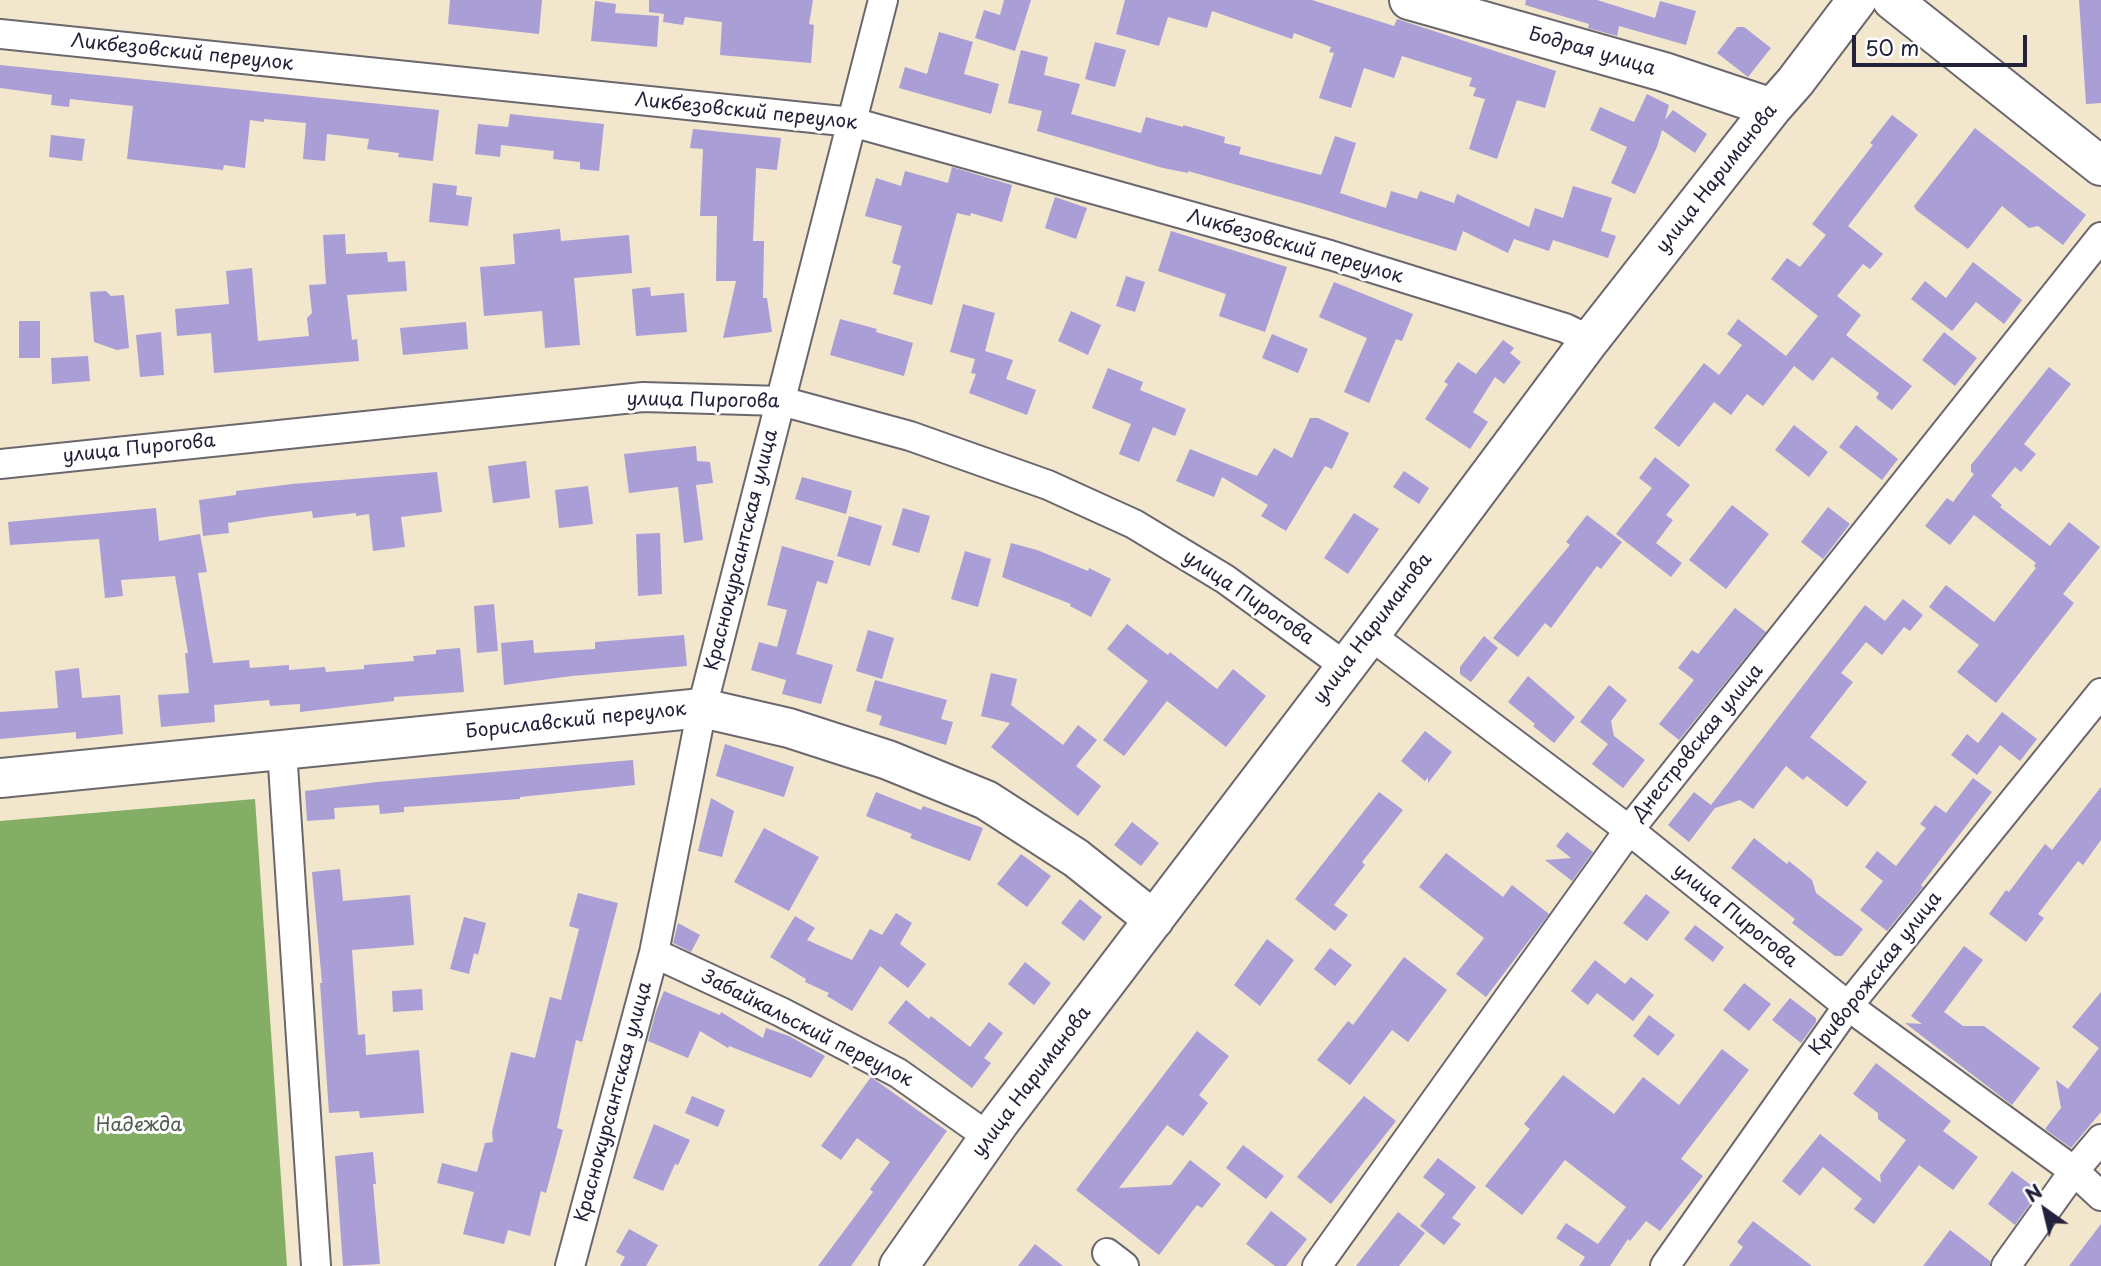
<!DOCTYPE html>
<html>
<head>
<meta charset="utf-8">
<style>
  body { margin:0 }
  #map { position:relative; width:2101px; height:1266px; overflow:hidden; background:#f2e6cd; font-family:"Playpen Sans",sans-serif }
  canvas { display:block }
  .north { position:absolute; left:2010px; top:1175px; width:70px; height:70px; -webkit-text-stroke:5px #fff; paint-order:stroke; rotate:326deg; font-size:19px; font-weight:700; line-height:28px; text-align:center; color:#22223b }
  .north::after { content:''; display:block; margin:auto; width:24px; height:32px; background:#22223b; clip-path:polygon(50% 0,100% 100%,50% 72%,0 100%) }
  .scale { position:absolute; left:1852px; top:35px; width:175px; height:32px; box-sizing:border-box; border:4px solid #22223b; border-top:0; padding-left:9px; font-size:21px; line-height:24px; white-space:nowrap; color:#22223b; -webkit-text-stroke:5px #fff; paint-order:stroke }
</style>
</head>
<body>
<div id="map">
<canvas width="2101" height="1266"></canvas>
<div class="north">N</div>
<div class="scale">50 m</div>
</div>
<script>
const ctx = document.querySelector('canvas').getContext('2d');
ctx.lineJoin = 'round';
function paint(path, color) { ctx.fillStyle = color; ctx.fill(path, 'evenodd'); }
function trace(path, color, width, dash) { ctx.strokeStyle = color; ctx.lineWidth = width; ctx.lineCap = dash ? 'butt' : 'round'; ctx.setLineDash(dash || []); ctx.stroke(path); }
function label(font, color, halo, rows, align = 'center') {
  ctx.font = font + ' "Playpen Sans",sans-serif'; ctx.lineWidth = 6; ctx.setLineDash([]); ctx.textBaseline = 'middle'; ctx.strokeStyle = halo; ctx.fillStyle = color; for (const [text, x, y, turn = 0] of rows) {
    ctx.save(); ctx.translate(x, y); ctx.rotate((+turn || 0) * Math.PI / 180); ctx.textAlign = isNaN(turn) ? turn : align; if (halo) ctx.strokeText(text, 0, 0); ctx.fillText(text, 0, 0); ctx.restore();
  }
}
paint(new Path2D(`
  M255,799L287,1266H0V821Z`), '#84ae65');
paint(new Path2D(`
  M450,0H542L539,34L448,24Z
  M649,0H813L809,24L814,25L811,63L720,55L722,22L685,17L683,25L663,22L664,14L649,12Z
  M1004,0H1031L1015,51L975,38L984,10L1000,15Z
  M1125,0H1312L1394,26L1397,19L1556,71L1545,108L1517,100L1497,159L1469,149L1485,99L1473,96L1476,88L1469,86L1472,78L1402,56L1394,78L1364,68L1351,108L1319,98L1334,53L1329,52L1331,47L1294,33L1292,39L1212,11L1207,28L1168,17L1159,46L1116,34Z
  M1526,0H1597L1655,18L1660,1L1696,11L1686,45L1619,26L1617,36L1588,28L1589,24L1525,5Z
  M2079,0H2101V103L2086,104Z
  M595,1L616,4L615,13L659,16L657,47L591,41Z
  M1737,27H1744L1771,48L1748,77L1717,53Z
  M939,32L973,42L964,74L999,84L991,114L899,88L905,67L927,74Z
  M1095,42L1126,50L1115,87L1085,79Z
  M1021,50L1048,57L1044,75L1080,84L1071,114L1141,133L1146,117L1183,127V125L1225,137L1224,143L1241,147L1239,154L1321,175L1335,136L1356,143L1340,193L1386,208L1391,191L1417,199L1420,191L1454,203L1457,194L1529,227L1535,208L1563,218L1573,186L1612,198L1601,231L1616,236L1608,258L1553,240L1549,251L1514,239L1508,253L1463,231L1456,251L1312,206L1188,171V173L1163,168L1037,131L1042,111L1008,103Z
  M0,65L439,110L433,161L398,157L399,153L367,149L369,139L327,134L325,161L303,159L306,123L264,119V122L250,120L245,168L224,165L223,170L127,159L133,106L70,99L69,107L51,105L52,95L0,88Z
  M1647,94L1669,105L1665,120L1673,110L1707,134L1695,153L1662,130L1657,147L1635,194L1611,183L1627,147L1590,130L1600,107L1634,122Z
  M510,114L604,124L599,171L580,169V162L553,159L554,151L501,145L500,157L475,154L478,124L508,127Z
  M1892,115L1918,135L1848,226L1883,254L1870,269L1863,264L1837,296L1861,315L1846,335L1912,386L1892,410L1876,398L1879,393L1832,357L1813,381L1794,366L1763,406L1747,394L1731,415L1714,402L1679,447L1654,428L1704,363L1719,375L1742,345L1727,334L1738,319L1786,356L1818,316L1771,279L1787,258L1800,267L1826,235L1812,224L1873,145L1870,143Z
  M1975,128L2086,215L2063,245L2038,226L2029,228L2002,206L1968,249L1916,210L1914,206Z
  M693,129L781,138L777,170L756,168L753,241H764L763,298H767L772,332L723,338L736,281H716L717,216H700L703,149L690,148Z
  M51,135L85,139L82,161L49,157Z
  M952,167L1012,185L1002,222L971,213L970,216L957,213L932,305L893,294L901,266L892,263L902,226L865,216L876,178L901,186L905,171L948,183Z
  M433,183L457,186L456,195L472,197L468,226L429,222Z
  M1055,197L1087,208L1076,239L1045,228Z
  M560,229L561,241L629,235L632,273L574,278L580,345L545,348L542,311L484,316L480,267L515,264L513,234Z
  M1171,231L1287,267L1265,332L1219,316L1226,294L1158,271Z
  M345,234L346,254L387,252L388,262L405,261L407,291L347,295L352,340L357,339L359,361L214,373L211,333L177,336L175,309L229,304L226,271L252,268L258,341L309,336L307,318L312,313L309,285L326,284L323,235Z
  M1973,262L2022,300L2004,324L1976,302L1952,331L1911,299L1925,281L1946,298Z
  M1126,276L1145,282L1135,312L1116,306Z
  M1334,282L1413,314L1402,341L1396,339L1369,403L1344,392L1367,338L1319,317Z
  M650,287L651,296L684,293L687,332L636,336L632,289Z
  M106,291L111,296L124,295L129,348L117,350L94,342L90,292Z
  M963,304L995,313L985,351L1013,360L1006,379L1036,390L1027,415L969,393L976,374L971,373L975,359L950,352Z
  M1071,311L1101,325L1088,355L1058,341Z
  M840,319L877,329L876,332L913,343L904,376L830,355Z
  M19,321H40V358H19Z
  M466,322L468,349L403,355L400,328Z
  M161,332L164,375L140,377L136,335Z
  M1944,332L1977,358L1955,386L1922,360Z
  M1272,334L1308,349L1298,373L1262,358Z
  M1503,340L1514,348L1510,353L1521,362L1504,384L1495,377L1473,412L1488,422L1470,449L1425,419L1448,384L1444,382L1458,362L1476,374Z
  M88,356L90,381L52,384L51,358Z
  M2049,367L2071,384L2024,444L2036,454L2021,472L2015,467L1991,496L2002,505L2000,507L2050,546L2069,522L2100,547L2063,594L2074,603L1996,703L1957,672L1979,645L1929,607L1946,585L1994,622L2036,568L2034,566L2036,563L1974,515L1950,545L1925,526L1947,498L1953,502L1974,474L1971,472V465Z
  M1108,368L1143,382L1140,390L1186,409L1175,436L1153,427L1139,462L1119,454L1131,424L1092,408Z
  M1310,418H1318L1349,433L1332,469L1325,466L1286,531L1261,516L1268,505L1222,477L1214,497L1176,481L1190,449L1257,476L1274,448L1292,458Z
  M1794,425L1828,452L1809,477L1775,450Z
  M1856,425L1898,459L1882,480L1839,447Z
  M696,446L697,461L710,462L713,483L696,485L703,540L684,543L678,487L629,493L624,454Z
  M1655,457L1690,485L1666,515L1673,520L1656,543L1682,563L1671,577L1616,534L1652,488L1639,478Z
  M526,461L530,498L493,503L488,466Z
  M1404,471L1429,488L1419,504L1393,487Z
  M437,472L442,512L401,517L405,547L373,551L369,514L356,516V513L313,518L312,511L265,517L228,523L229,533L203,536L199,500L236,495V491L292,484Z
  M802,477L852,491L846,514L795,499Z
  M588,486L593,524L559,528L555,490Z
  M1732,505L1769,534L1726,589L1689,560Z
  M1828,507L1850,524L1823,559L1801,542Z
  M156,508L159,541L200,534L207,572L198,573L213,663L249,660L250,668L289,665V670L325,667L326,672L364,669V665L414,661L413,656L436,654V650L460,648L464,692L394,697V701L300,712V704L270,706L269,700L214,705L215,722L161,727L158,695L189,693L185,653H188L175,576L121,580L123,596L105,598L99,539L10,545L8,522Z
  M903,508L930,516L919,553L892,545Z
  M1354,513L1379,529L1348,574L1324,558Z
  M1587,515L1622,542L1601,569L1597,566L1551,628L1545,623L1518,657L1493,638L1570,545L1566,542Z
  M849,516L882,526L870,566L837,556Z
  M660,533L662,594L638,596L636,534Z
  M1011,543L1037,550L1088,571L1089,568L1111,579L1091,617L1070,606L1071,604L1002,577Z
  M782,546L834,561L827,584L817,581L796,654L833,665L821,704L782,694L786,680L751,670L759,642L777,647L787,610L767,605Z
  M965,551L991,559L978,607L951,599Z
  M1903,599L1923,615L1910,631L1904,627L1882,655L1866,642L1841,673L1853,682L1810,737L1867,782L1847,807L1807,776L1803,780L1786,766L1753,809L1740,800L1715,808L1689,842L1668,825L1694,792L1711,805L1865,605L1885,621Z
  M494,604L498,651L477,653L474,606Z
  M1735,608L1766,632L1679,740L1659,724L1694,680L1678,668L1692,650L1698,654Z
  M1127,624L1168,655L1170,652L1217,689L1233,669L1266,696L1226,747L1167,701L1124,756L1103,740L1148,681L1107,649Z
  M868,630L894,638L882,679L856,671Z
  M684,635L687,666L572,676L504,685L501,643L533,640L534,653L595,649V642Z
  M1484,636L1498,648L1471,682L1460,674V667Z
  M79,668L82,698L120,695L123,734L76,739V732L0,739V712L58,708L55,671Z
  M991,673L1017,679L1011,705L1063,745L1078,725L1097,740L1076,766L1101,786L1078,816L991,747L1010,723L981,716Z
  M1528,676L1575,717L1554,743L1533,726L1535,724L1508,702Z
  M875,680L947,700L941,719L953,722L946,745L879,725L882,716L866,711Z
  M1609,685L1627,700L1611,721L1614,736L1645,760L1623,788L1592,764L1608,744L1580,722Z
  M2002,712L2037,739L2020,761L2000,745L1977,775L1951,755L1967,734L1978,743Z
  M1425,731L1452,752L1428,783V777L1425,781L1401,761Z
  M725,744L794,767L784,797L716,776Z
  M633,760L635,785L520,797V799L404,807V812L380,814L379,805L334,808L335,819L307,821L305,791L377,782Z
  M1973,778L1992,792L1921,885L1923,887L1887,931L1860,910L1883,881L1865,867L1877,851L1896,866L1926,828L1920,824L1935,805L1946,813Z
  M2101,787V840L2083,865L2078,861L2038,914L2044,918L2026,942L1989,914L2006,890L2009,892L2045,844L2052,850Z
  M876,792L921,810L923,806L983,828L970,861L910,838L912,834L866,816Z
  M1379,792L1403,810L1362,862L1365,865L1334,905L1348,915L1335,931L1295,899Z
  M711,798L734,811L722,857L698,851Z
  M1132,822L1159,843L1141,866L1114,845Z
  M764,828L819,857L789,911L734,882Z
  M1567,832L1593,852L1572,881L1545,860L1571,858L1556,846Z
  M1754,838L1787,864L1789,861L1812,880L1816,893L1863,929L1842,956H1835L1792,923L1795,919L1731,868Z
  M1446,853L1503,897L1512,885L1549,914L1486,997L1456,974L1484,938L1419,887Z
  M1021,854L1051,876L1027,907L997,884Z
  M340,869L343,901L410,895L414,945L352,950L358,1035L365,1034L366,1055L419,1050L424,1113L360,1118L359,1111L329,1113L320,983H322L312,872Z
  M578,893L618,903L582,1042L576,1040L557,1128L563,1130L546,1193L541,1191L530,1236L508,1230L504,1244L463,1234L474,1192L437,1183L442,1163L477,1172L485,1143L493,1142L492,1132L511,1052L535,1058L550,997L561,1000L579,929L569,926Z
  M1646,894L1670,912L1647,941L1623,923Z
  M1080,899L1102,917L1084,941L1061,923Z
  M896,913L912,923L900,944L926,964L908,988L880,966L852,1011L827,996L829,993L805,982L806,979L770,957L795,916L815,928L807,940L852,960L870,929L882,935Z
  M464,917L486,923L478,955L474,953L469,974L450,969Z
  M678,923L700,935L691,952L673,943Z
  M1695,925L1724,947L1713,962L1684,939Z
  M1267,939L1294,960L1260,1006L1234,985Z
  M1964,946L1983,960L1944,1012L1963,1026H1984L2040,1068L2012,1105L1905,1023L1922,1024L1911,1016Z
  M1330,948L1352,965L1335,986L1314,969Z
  M1404,957L1447,990L1408,1042L1392,1030L1350,1085L1317,1060L1348,1021L1353,1025Z
  M1595,960L1625,984L1631,977L1654,995L1633,1021L1597,993L1588,1005L1571,991Z
  M1025,962L1051,983L1034,1005L1008,984Z
  M1744,983L1771,1004L1749,1031L1723,1010Z
  M422,989L423,1010L393,1012L392,991Z
  M664,991L720,1015L721,1012L763,1038L766,1028L789,1036L825,1056L811,1078L729,1046L728,1048L700,1031L688,1058L648,1041L656,1011Z
  M2101,992V1112L2071,1148L2045,1129L2061,1108L2056,1080L2068,1089L2099,1048L2072,1027Z
  M1790,998L1816,1018V1022L1801,1043L1772,1020Z
  M906,1000L929,1019L931,1016L970,1047L989,1022L1003,1033L984,1058L991,1063L972,1088L888,1023Z
  M1649,1015L1675,1035L1658,1056L1633,1036Z
  M1197,1031L1229,1056L1199,1095L1208,1103L1183,1136L1167,1125L1119,1188L1171,1185L1190,1160L1221,1184L1202,1208L1197,1205L1159,1255L1076,1190Z
  M1722,1049L1749,1070L1681,1159L1703,1176L1660,1231L1646,1221L1630,1241L1628,1239L1610,1266H1579L1585,1257L1556,1238L1566,1223L1598,1244L1626,1207L1565,1160L1522,1215L1485,1186L1530,1129L1524,1124L1563,1075L1614,1114L1643,1077L1679,1105Z
  M1876,1063L1951,1121L1943,1131L1978,1157L1953,1190L1919,1165L1874,1224L1854,1209L1862,1199L1823,1167L1800,1196L1782,1181L1820,1134L1881,1183L1880,1175L1906,1140L1878,1119V1113L1853,1094Z
  M871,1077L947,1131L851,1266H818L873,1192L870,1189L890,1162L857,1138L841,1160L821,1146Z
  M692,1096L725,1110L718,1127L685,1113Z
  M1364,1096L1396,1121L1331,1204L1297,1177Z
  M654,1124L690,1140L678,1165L675,1164L663,1191L633,1178Z
  M1243,1145L1284,1176L1266,1199L1226,1168Z
  M373,1152L376,1184H373L380,1264L343,1266L335,1156Z
  M1438,1158L1476,1187L1452,1218L1461,1224L1444,1245L1420,1226L1445,1194L1423,1177Z
  M2012,1171L2039,1191L2015,1225L1988,1204Z
  M1271,1211L1307,1239L1286,1266H1275L1246,1244Z
  M1398,1212L1425,1233L1399,1266H1356Z
  M1753,1221L1812,1266H1729L1743,1247L1737,1242Z
  M2101,1224V1266H2069Z
  M629,1229L658,1245L646,1266H620L625,1257L616,1252Z
  M1950,1230L1990,1261V1266H1923Z
  M1035,1244L1063,1266H1018Z`), '#a99ed6');
const street = new Path2D(`
  M0,34L852,122L1330,255L1565,328L1590,340
  M0,464L643,397L781,401L910,436L1048,485L1134,524L1225,579L1345,666
  M1370,635L1629,830L1848,1006L2074,1171L2101,1196
  M282,750L316,1266
  M654,953L781,1012L898,1073L990,1138
  M1107,1253L1124,1266
  M570,1266L654,953L702,708L883,0
  M1317,1266L1629,830L2101,237
  M1665,1266L1848,1006L2101,693
  M2006,1266L2074,1171L2101,1139`);
const secondary = new Path2D(`
  M1409,0L1664,72L1772,108
  M1892,0L2101,166
  M0,778L702,708L789,728L888,760L986,800L1076,858L1154,920
  M899,1266L999,1123L1370,635L1590,340L1772,108L1795,82L1857,0`);
trace(street, '#6b676e', 32);
trace(secondary, '#6b676e', 42);
trace(street, '#fff', 28);
trace(secondary, '#fff', 38);
label('19px', '#22223b', '#fff', [
  ["Бодрая улица",1592,52,16],
  ["Ликбезовский переулок",182,53,6],
  ["Ликбезовский переулок",746,112,6],
  ["улица Нариманова",1717,179,-52],
  ["Ликбезовский переулок",1295,247,16],
  ["улица Пирогова",703,401,1],
  ["улица Пирогова",139,449,-6],
  ["Краснокурсантская улица",742,550,-76],
  ["улица Пирогова",1248,598,34],
  ["улица Нариманова",1373,629,-53],
  ["Бориславский переулок",576,721,-6],
  ["Днестровская улица",1698,743,-51],
  ["улица Пирогова",1735,916,39],
  ["Криворожская улица",1876,974,-52],
  ["Забайкальский переулок",807,1029,27],
  ["улица Нариманова",1032,1082,-53],
  ["Краснокурсантская улица",614,1102,-75]
]);
label('19px', '#505d4f', '#fff', [
  ["Надежда",139,1126]
]);
</script>
</body>
</html>
